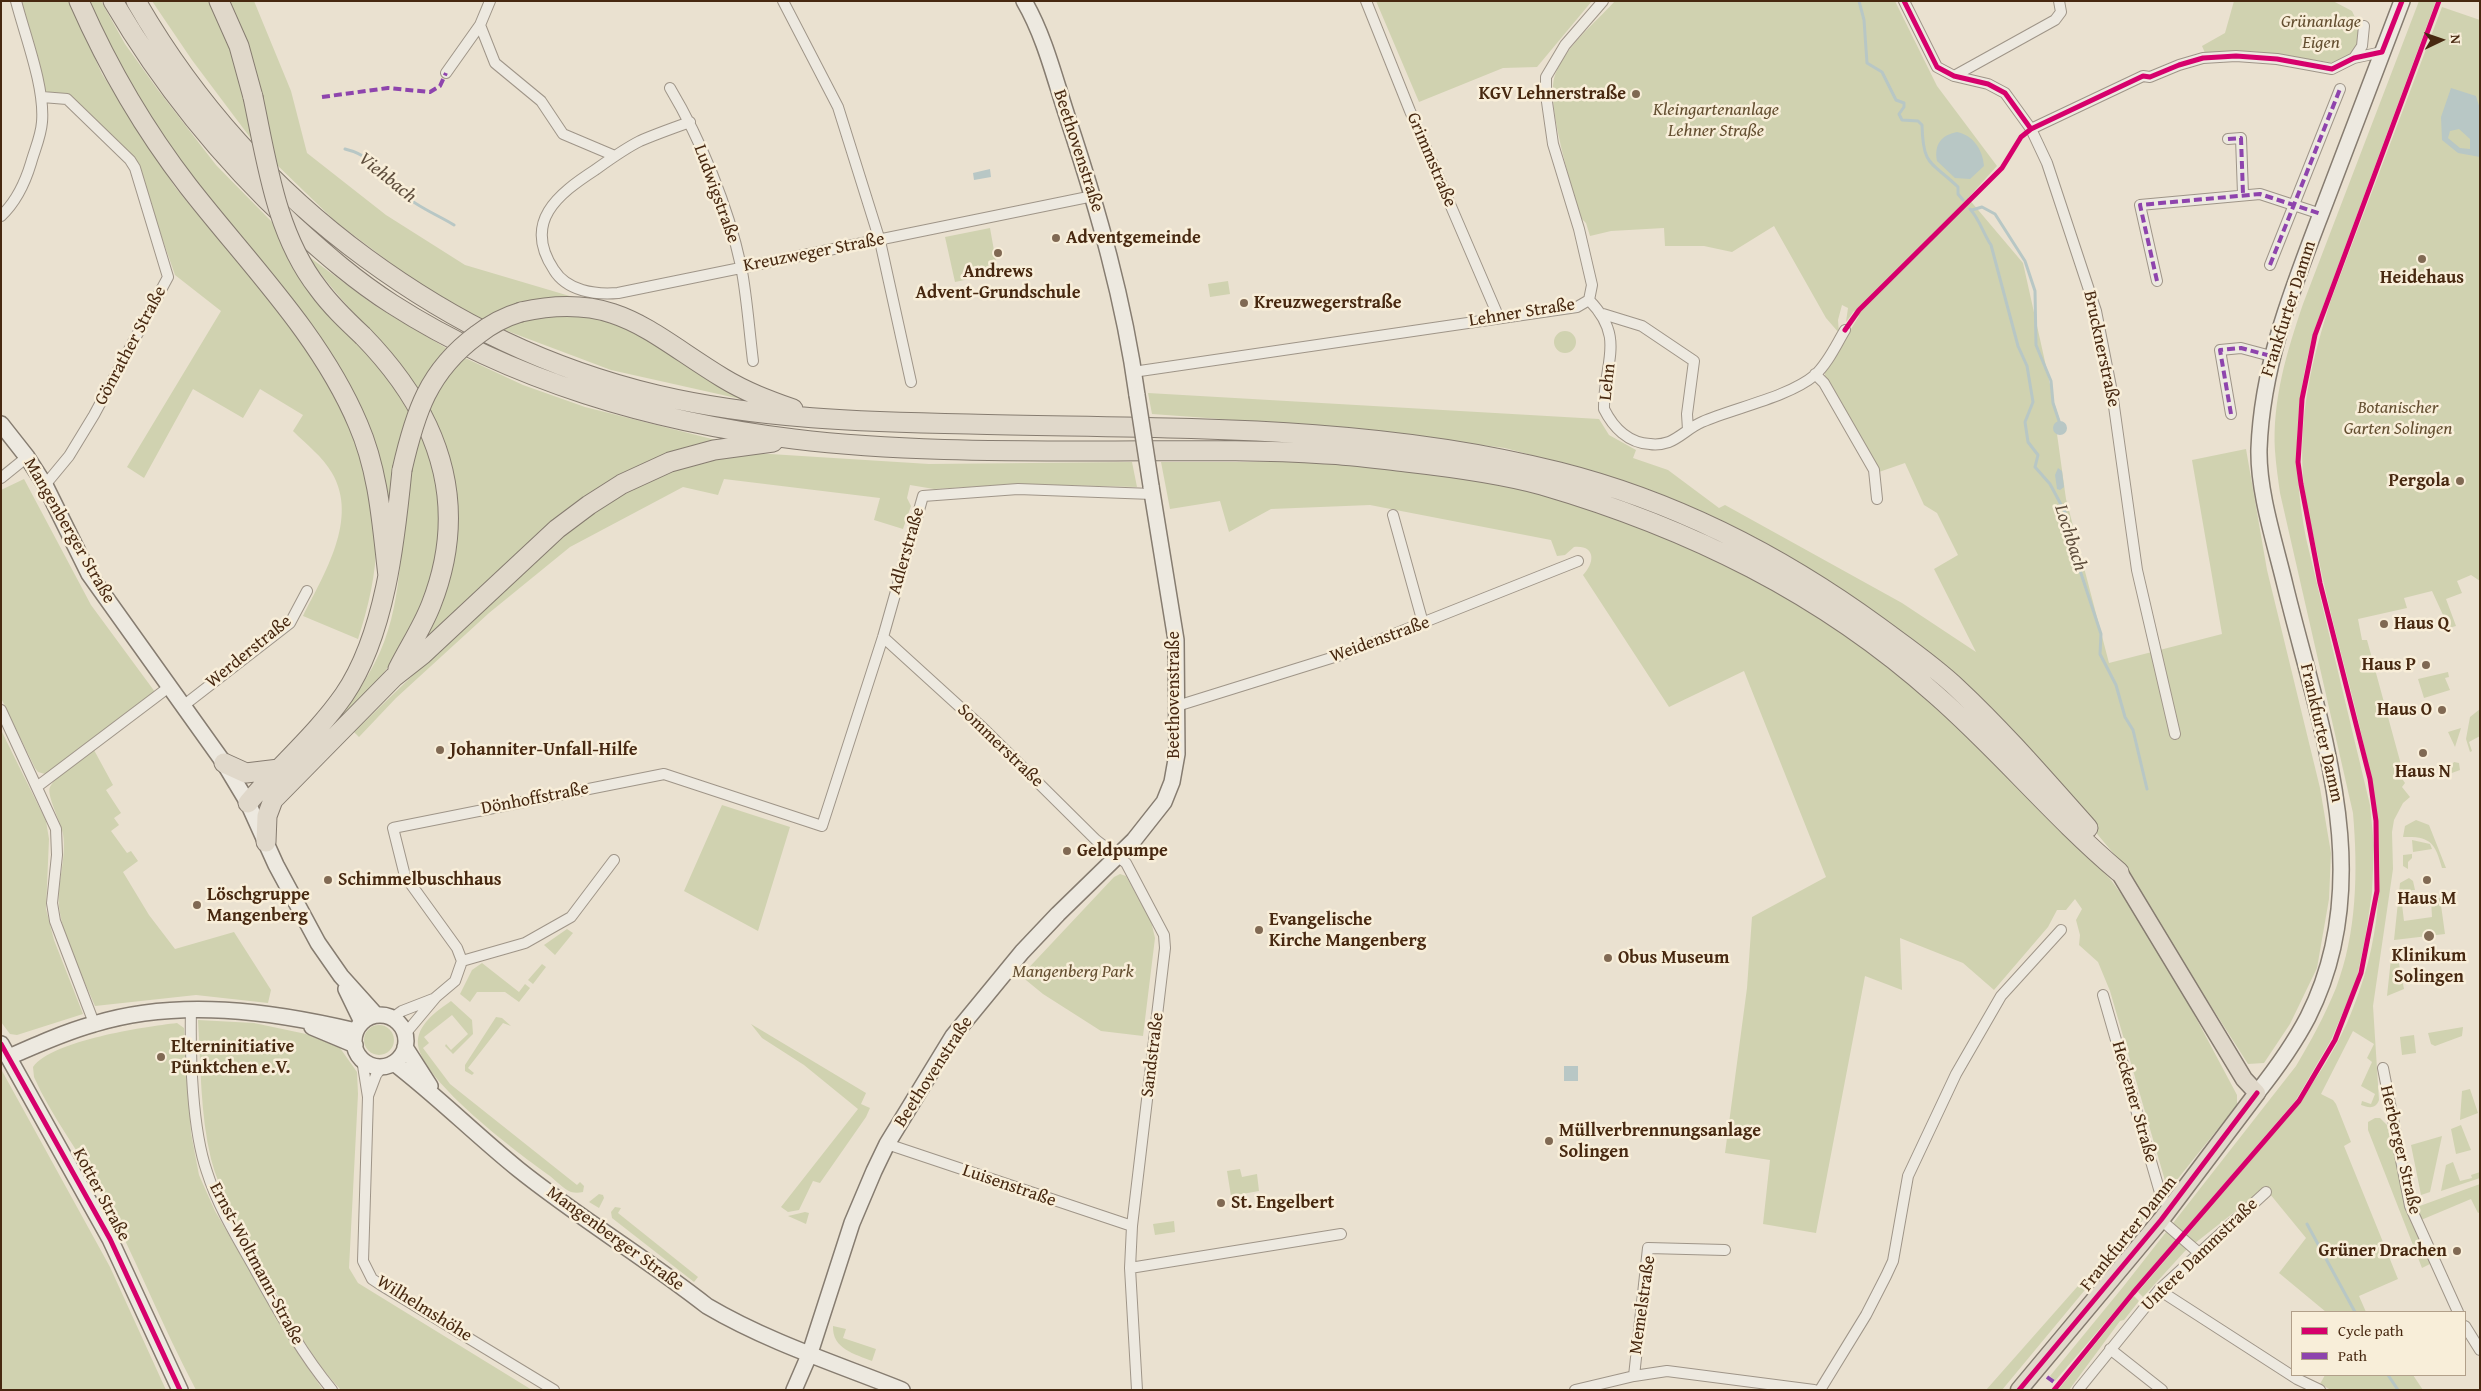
<!DOCTYPE html>
<html>
<head>
<meta charset="utf-8">
<style>
  body { margin:0 }
  #map { position:relative; width:2481px; height:1391px; overflow:hidden; background:#eae1d0; font-family:"Gentium Book Plus",serif }
  canvas { display:block }
  .frame { position:absolute; inset:0; border:2px solid #472810; pointer-events:none }
  .legend { position:absolute; left:2291px; top:1311px; width:175px; height:65px; box-sizing:border-box; background:#f8eed9; border:1px solid #b19f89; margin:0; padding:6px 9px; list-style:none; font-size:15px; color:#472810 }
  .legend li { display:flex; align-items:center; gap:10px; height:25px }
  .legend b { width:25px; border:1px solid #b19f89 }
  .north { position:absolute; left:2416px; top:15px; width:50px; height:50px; -webkit-text-stroke:4px #f8eed9; paint-order:stroke; rotate:87deg; font-size:14px; font-weight:700; line-height:20px; text-align:center; color:#472810 }
  .north::after { content:''; display:block; margin:auto; width:18px; height:22px; background:#472810; clip-path:polygon(50% 0,100% 100%,50% 72%,0 100%) }
</style>
</head>
<body>
<div id="map">
<canvas width="2481" height="1391"></canvas>
<div class="frame"></div>
<ul class="legend">
<li><b style="height:6px;background:#d6006c"></b>Cycle path</li>
<li><b style="height:6px;background:#8e44ad"></b>Path</li>
</ul>
<div class="north">N</div>
</div>
<script>
const ctx = document.querySelector('canvas').getContext('2d');
ctx.lineJoin = 'round';
function paint(path, color) { ctx.fillStyle = color; ctx.fill(path, 'evenodd'); }
function trace(path, color, width, dash) { ctx.strokeStyle = color; ctx.lineWidth = width; ctx.lineCap = dash ? 'butt' : 'round'; ctx.setLineDash(dash || []); ctx.stroke(path); }
function label(font, color, halo, rows, align = 'center') {
  ctx.font = font + ' "Gentium Book Plus",serif'; ctx.lineWidth = 5; ctx.setLineDash([]); ctx.textBaseline = 'middle'; ctx.strokeStyle = halo; ctx.fillStyle = color; for (const [text, x, y, turn = 0] of rows) {
    ctx.save(); ctx.translate(x, y); ctx.rotate((+turn || 0) * Math.PI / 180); ctx.textAlign = isNaN(turn) ? turn : align; if (halo) ctx.strokeText(text, 0, 0); ctx.fillText(text, 0, 0); ctx.restore();
  }
}
paint(new Path2D(`
  M19,1H69L102,74L175,187C260,292 369,396 376,539C377,572 368,608 358,639L303,616C324,574 359,519 332,473C323,457 306,444 293,431L303,415L260,389L243,418L193,389L144,478L127,467L221,311L175,275L137,166L71,97L44,95Z
  M87,1H101L125,44L158,90L216,165L273,223L284,245L411,403L398,451L390,527L377,455L191,176L137,101Z
  M152,1H212L226,28L255,144L192,60Z
  M229,1H254L291,91L307,153L386,215L465,265L573,297C540,299 511,306 481,320L412,279L336,222L276,164Z
  M1376,1H1592L1537,67L1503,68L1419,102Z
  M1615,1H1895L1937,86L1997,166L1968,198L2023,263L2054,402L2060,421L2066,425L2065,433L2057,434L2066,499L2109,663L2222,634L2192,460L2246,449L2267,570L2320,788L2331,853L2329,899L2317,968L2290,1024L2264,1063L2248,1064L2114,854L1996,714L1931,656L1801,564L1685,506L1591,471L1505,448L1346,428L1152,414L1148,393L1599,419L1609,435L1636,450L1633,458L1668,470L1719,508L1725,505L1902,603L1976,652L1934,569L1958,555L1937,513L1924,505L1905,463L1879,472L1825,378V371L1859,316L1854,311L1846,322L1848,308L1842,305L1838,320L1839,333L1826,318L1774,226L1732,252L1704,246H1665L1664,228L1611,231L1590,236L1586,223L1580,217C1572,186 1545,103 1555,75C1566,46 1594,24 1615,1Z
  M2234,1H2333L2352,11L2360,28L2359,40L2355,49L2351,54L2336,63L2251,51L2205,53L2202,46L2225,33Z
  M2419,1H2436L2314,331C2294,405 2292,463 2306,538L2370,805L2374,846L2372,893L2365,939L2356,982L2331,1040L2296,1100L2055,1381L2050,1376L2123,1287L2296,1066C2311,1041 2325,1015 2336,988C2357,933 2358,871 2353,813L2280,493C2278,479 2276,465 2275,451C2272,400 2287,351 2303,304Z
  M2442,7L2480,20V581L2471,575L2457,581L2462,593L2446,599L2456,626L2449,628L2432,591L2404,598L2407,608L2358,619L2362,640H2367L2403,772L2399,774L2405,783L2402,787L2410,797L2403,803L2394,820L2392,832L2393,869L2373,1006L2379,1100C2376,1109 2369,1108 2361,1105L2362,1101L2371,1104L2375,1094L2361,1086L2372,1062L2367,1058L2374,1044L2353,1031L2321,1094L2333,1100L2336,1104L2351,1142L2344,1146L2398,1279L2359,1296L2366,1312H2326L2279,1273L2306,1238L2265,1188L2185,1251L2143,1297L2138,1292C2172,1252 2206,1213 2240,1173C2282,1124 2320,1082 2347,1023C2420,859 2352,722 2319,561C2313,533 2305,505 2303,476C2299,413 2312,359 2331,300Z
  M990,228L998,273L955,282L945,237Z
  M308,256L374,305L446,348L417,389C385,341 340,304 308,256Z
  M1228,281L1230,294L1210,297L1208,284Z
  M565,312L622,323L754,402L611,370L502,329L523,320Z
  M1554 342a11 11 0 1 1 22 0a11 11 0 1 1-22 0Z
  M463,357L523,385L585,407L720,441L655,462L419,649L448,574L429,410L442,384Z
  M423,427L433,454L441,510L436,570L404,646L379,679L320,741C343,713 365,685 380,652C405,596 399,531 411,471C414,457 419,442 423,427Z
  M754,453L929,464L1132,462L1137,487L1020,484L934,489L910,485L907,498L911,506L903,529L874,520L880,498L724,479L718,495L683,487L570,547L489,613L396,698L359,737L354,732L555,538L627,490L685,462Z
  M1161,462H1334L1484,480L1545,494L1629,522L1682,544L1794,599L1903,677L2019,782L2111,880L2138,917L2170,969L2237,1095V1105L2168,1191L2110,991L2098,962L2079,945L2080,935L2076,920L2082,909L2075,899L2066,910H2057L2048,927L1994,990L1963,963L1900,938L1902,990L1865,976L1816,1233L1763,1224L1770,1160L1725,1153L1747,988L1752,917L1826,877L1744,671L1669,707L1583,575C1595,563 1596,545 1574,547L1565,555L1557,556L1551,540L1370,505L1271,509L1229,532L1220,501L1170,509Z
  M24,479L91,605L155,692L45,774L38,772L35,768L1,698V490Z
  M2448,672L2449,677L2445,678L2450,690L2424,698L2418,679Z
  M2480,709V736L2469,742L2472,751L2470,752L2466,739L2470,717Z
  M2461,728L2455,747L2448,732Z
  M1,730L46,821L49,839L46,909L54,940L83,1014L17,1035L10,1034L1,1022Z
  M94,750L113,785L106,790L121,813L114,818L119,825L111,831L127,853L131,851L138,861L123,872L149,915L175,949L234,932L271,990L268,1003L196,995L95,1006C82,974 63,941 59,906C57,882 67,857 63,834C61,822 46,795 50,787C56,775 83,759 94,750Z
  M2454,762L2459,763L2460,770L2441,777Z
  M722,805L790,827L758,931L684,891Z
  M2416,820L2429,825L2446,868H2442C2435,843 2431,836 2403,837L2405,826Z
  M2412,840L2430,844L2432,849L2413,852Z
  M2412,854V858L2408,862V869L2403,866V855Z
  M1120,874L1126,876L1151,921L1155,938L1143,1036L1101,1031L1043,994L1021,976L1114,877Z
  M2409,878L2413,881L2415,890H2412V893H2416L2401,896L2404,921L2432,917L2431,899L2440,898L2445,934L2394,940L2400,883Z
  M567,929L573,933L555,955L544,945Z
  M2392,949H2396L2404,989L2387,996Z
  M482,963L519,992L525,984L530,988L519,1002L505,992H477L470,1002L460,994L472,970Z
  M542,964L546,967L533,984L528,980Z
  M451,1001L472,1020L473,1034L453,1054L445,1046L446,1044L451,1050L468,1034L452,1015L424,1037L429,1043L423,1048L450,1084L577,1185L580,1182L584,1186L583,1192C579,1193 575,1193 571,1192C564,1189 556,1181 550,1176C519,1154 423,1082 418,1045C416,1025 437,1011 451,1001Z
  M496,1017L502,1018L511,1026L503,1023L468,1068L474,1073L472,1075L465,1071V1065Z
  M198,1020L254,1023L306,1034L340,1048L357,1072L358,1094L349,1268L358,1283L532,1390H341C303,1350 279,1296 253,1248C237,1220 219,1191 211,1159C200,1114 201,1066 198,1020Z
  M177,1023L184,1028L191,1133L199,1175L215,1211L299,1355L323,1390H196C161,1324 134,1254 99,1188C79,1151 51,1116 34,1077L33,1067C53,1040 144,1027 177,1023Z
  M751,1024L866,1093L861,1104L870,1108L866,1117L820,1183L813,1181L799,1210L788,1212L781,1207L858,1109L804,1065L762,1038Z
  M364 1040a15 15 0 1 1 30 0a15 15 0 1 1-30 0Z
  M2463,1027L2462,1036L2435,1046L2431,1044L2428,1033Z
  M2414,1035L2416,1053L2402,1055L2400,1037Z
  M1,1069L110,1267L166,1390H1Z
  M2470,1089L2478,1113L2460,1120L2462,1091Z
  M2375,1118H2380L2387,1125L2407,1207L2430,1264L2422,1268L2368,1130V1122Z
  M2461,1125L2471,1150L2456,1154L2451,1129Z
  M2442,1136L2430,1192L2421,1195L2411,1145Z
  M2453,1162L2460,1181L2472,1178L2471,1175L2480,1172V1178L2441,1191L2446,1165Z
  M1240,1169L1242,1177L1257,1174L1259,1191L1231,1196L1227,1171Z
  M2480,1184V1212L2478,1213L2471,1199L2421,1220L2417,1207Z
  M599,1194L603,1195L604,1198L599,1208L589,1202Z
  M2153,1201L2152,1209L2002,1390H1986Z
  M615,1207L621,1208L618,1213L698,1277L694,1282L612,1218L611,1212Z
  M805,1212L809,1213L806,1224L788,1216Z
  M1174,1221L1175,1232L1155,1235L1153,1224Z
  M2134,1296L2139,1301L2124,1320L2120,1321L2069,1390H2058Z
  M833,1326L846,1329L843,1338L876,1349L872,1361C855,1354 832,1349 833,1326Z
  M2325,1375H2413L2423,1390H2331L2320,1384Z`), '#d0d2b0');
paint(new Path2D(`
  M2451,88L2476,96L2480,109V157L2458,153L2442,140L2441,117ZM2459,129L2470,139V149L2460,148L2448,138L2450,131Z
  M1957,132C1973,135 1983,150 1984,166L1970,179L1955,178L1937,161C1934,145 1941,135 1957,132Z
  M990,169L991,177L974,180L973,173Z
  M2053 428a7 7 0 1 1 14 0a7 7 0 1 1-14 0Z
  M2058,468L2062,471L2064,487L2060,490L2057,489L2055,475Z
  M1564,1066H1578V1081H1564Z`), '#b8c7c5');
trace(new Path2D(`
  M1859,1L1864,20L1867,63L1882,72L1896,100L1904,103V107L1899,114L1902,120L1918,121L1922,125C1923,167 1931,161 1958,187V194L1963,200
  M345,149C374,156 383,175 403,194C417,207 438,215 454,225
  M1970,209C1980,220 1983,233 1991,245L2018,346L2027,366L2033,402L2025,422L2028,442L2038,455L2035,467L2050,484L2065,512L2067,531L2101,634L2100,654L2116,685L2125,717L2133,730L2147,789
  M1972,210L1982,207L1995,214L2025,261L2035,291L2036,345L2051,381L2053,403L2059,421
  M2307,1224L2355,1312
  M2388,1375L2398,1390`), '#b8c7c5', 3);
const street = new Path2D(`
  M783,1L838,107L880,241L911,382
  M1366,1L1410,111L1499,318
  M1904,1L1937,67L1954,76L1988,84L2005,93L2031,129L2047,163L2096,311L2112,392L2137,570L2175,734
  M480,25L495,63L541,101L563,134L615,156
  M2354,58L2362,46L2364,26
  M446,73L480,25L490,1
  M1954,76L2055,20L2061,12L2059,1
  M670,88C701,140 728,206 741,266C747,297 749,329 753,361
  M42,97L67,99L130,160L135,168L168,277L94,415L69,456L45,485
  M690,122C673,128 656,134 640,141C624,149 609,160 595,170C558,194 522,222 554,270C567,291 595,295 618,293L1093,196
  M2031,129L2143,76L2150,77L2179,65L2203,58L2236,56L2277,59L2332,69L2354,58L2382,52
  M2228,139L2241,138L2243,194
  M1,216C17,201 25,183 31,163C35,149 41,136 42,122C45,87 25,36 16,1
  M2270,265L2340,89
  M2157,281L2140,205L2260,194L2321,214
  M1589,300C1627,339 1603,363 1604,409C1613,427 1628,443 1650,444C1656,445 1663,444 1669,442C1681,437 1690,427 1702,422C1734,408 1789,397 1815,375C1828,363 1836,345 1845,330
  M1603,314L1642,326L1694,361L1687,414L1688,430
  M1133,372L1577,307L1589,300L1592,285L1579,229L1553,144L1546,95V77L1565,45L1603,1
  M1815,374L1824,383L1874,470L1877,499
  M2231,414L2220,350L2241,348L2271,356
  M1,478L27,457
  M1393,515L1423,623
  M883,637L983,728L1096,840L1126,863L1164,935L1165,948L1132,1226L1130,1268L1137,1390
  M183,706L290,623L307,591
  M1177,706L1344,654L1578,561
  M1,710L56,829L57,855L52,903L55,921L94,1023
  M38,786L169,687
  M462,961L525,943L571,917L614,860
  M2103,995L2159,1189L2162,1199L2170,1207
  M191,1009C190,1056 192,1129 207,1172C218,1207 238,1239 256,1271C279,1312 302,1354 332,1390
  M392,1018L402,1011L433,999
  M405,1034L436,997L455,981L462,961L457,948L405,876L393,828L664,774L822,826L883,637L923,496L1018,489L1152,494
  M362,1059L368,1097L363,1261L372,1279L381,1285L554,1390
  M2383,1068L2410,1206L2458,1312
  M368,1096L376,1075L382,1067
  M887,1144L1132,1226
  M2161,1220L2198,1252
  M1130,1268L1341,1234
  M2159,1290L2297,1379L2320,1390
  M2465,1326L2480,1350
  M2110,1349L2162,1390
  M1634,1376L1648,1248L1725,1250
  M1575,1390L1634,1376L1667,1371L1814,1390
  M1820,1390L1866,1315L1886,1276L1893,1261L1908,1176L1956,1074L2001,996L2061,930
  M2078,1390L2159,1290L2266,1192`);
const secondary = new Path2D(`
  M1024,1C1045,37 1055,80 1068,119C1098,210 1124,300 1137,395
  M1,424L27,457L45,485L89,574L224,763L248,803L276,865L318,943L341,976L376,1015
  M346,989L362,1022
  M354 1041a26 26 0 1 1 52 0a26 26 0 1 1-52 0Z
  M312,1027L355,1045
  M1,1044L110,1239L180,1390
  M405,1047L430,1086
  M9,1057C36,1045 65,1032 94,1024C179,998 271,1011 356,1031
  M394,1063C437,1096 476,1135 518,1169C579,1218 646,1258 707,1306C768,1342 837,1364 902,1390
  M2257,1093C2276,1069 2294,1044 2308,1017C2379,877 2319,725 2285,585C2275,543 2258,492 2259,449C2262,363 2294,285 2324,206C2350,137 2376,69 2402,1
  M794,1390L810,1353L852,1223L874,1171L887,1144L953,1036L1022,952L1058,914L1134,840L1164,802L1172,782L1177,754L1176,640L1151,486`);
const primary = new Path2D(`
  M2019,1390L2161,1220L2257,1093L2244,1079L2119,872`);
const highway = new Path2D(`
  M79,1C108,67 144,129 188,186C247,262 320,334 358,424C379,472 382,525 388,576
  M113,1C162,85 222,159 293,225C325,254 356,281 392,304C512,381 654,422 794,439C894,451 994,451 1094,451C1171,451 1249,449 1325,454C1352,455 1379,459 1406,462C1451,467 1498,473 1542,485C1689,528 1822,593 1936,695C2000,751 2054,817 2119,872
  M136,1C194,102 273,190 366,258C456,324 549,369 657,395C759,419 864,422 969,424C1165,429 1367,423 1559,472C1674,501 1783,557 1879,627C1906,647 1934,666 1958,689C2004,732 2046,781 2088,828
  M219,1L239,46L253,97
  M521,312C616,291 649,333 723,378C746,392 768,400 793,409
  M363,336C437,412 472,501 431,605C422,628 409,647 398,669
  M224,763L246,773L279,769
  M248,803C279,766 316,735 344,695C385,635 395,541 402,470
  M266,842L267,816L273,800L394,677L422,655L557,529L589,505L622,484L670,462L714,450L773,442`);
trace(street, '#9f9588', 12);
trace(secondary, '#867c70', 18);
trace(primary, '#867c70', 19);
trace(highway, '#867c70', 21);
trace(street, '#ede9e0', 10);
trace(secondary, '#ede9e0', 15);
trace(primary, '#e0d8ca', 16);
trace(highway, '#e0d8ca', 19);
const secondaryBridge = new Path2D(`
  M1137,395L1151,486`);
const highwayBridge = new Path2D(`
  M253,97C267,163 276,234 318,288C331,306 347,321 363,336
  M402,470C415,413 428,371 477,335C491,324 504,317 521,312`);
trace(secondaryBridge, '#867c70', 18, []);
trace(highwayBridge, '#867c70', 21, []);
trace(secondaryBridge, '#ede9e0', 15);
trace(highwayBridge, '#e0d8ca', 19);
trace(new Path2D(`
  M322,97L388,88L430,92L440,86L446,73
  M2228,139L2241,138L2243,194
  M2270,265L2340,89
  M2157,281L2140,205L2260,194L2321,214
  M2231,414L2220,350L2241,348L2271,356
  M2047,1377L2058,1385`), '#8e44ad', 4, [8, 4]);
trace(new Path2D(`
  M1904,1L1937,67L1954,76L1988,84L2005,93L2031,129
  M1845,330L1859,310L2002,168L2021,137L2031,129L2143,76L2150,77L2179,65L2203,58L2236,56L2277,59L2332,69L2354,58L2382,52L2402,1
  M1,1044L110,1239L180,1390
  M2019,1390L2161,1220L2257,1093
  M2054,1390L2133,1293L2299,1101L2335,1040L2361,973L2377,891L2376,821L2370,779L2320,583L2301,484L2298,462L2302,399L2315,335L2439,1`), '#d6006c', 5);
for (const [x, y, r, color] of [
  [1636,94,5,"#806953"],
  [1056,238,5,"#806953"],
  [998,253,5,"#806953"],
  [2422,259,5,"#806953"],
  [1244,303,5,"#806953"],
  [2460,481,5,"#806953"],
  [2384,624,5,"#806953"],
  [2426,665,5,"#806953"],
  [2442,710,5,"#806953"],
  [440,750,5,"#806953"],
  [2423,753,5,"#806953"],
  [1067,851,5,"#806953"],
  [328,880,5,"#806953"],
  [2427,880,5,"#806953"],
  [197,905,5,"#806953"],
  [1259,930,5,"#806953"],
  [2429,936,6,"#806953"],
  [1608,958,5,"#806953"],
  [161,1057,5,"#806953"],
  [1549,1141,5,"#806953"],
  [1221,1203,5,"#806953"],
  [2457,1251,5,"#806953"]
]) { const dot = new Path2D(); dot.arc(x, y, r, 0, 2 * Math.PI); ctx.fillStyle = color; ctx.fill(dot); trace(dot, '#f8eed9', 2); }
label('italic 18px', '#644f31', '#f8eed9', [
  ["Grünanlage",2321,22],
  ["Eigen",2321,43],
  ["Kleingartenanlage",1716,110],
  ["Lehner Straße",1716,131],
  ["Botanischer",2398,408],
  ["Garten Solingen",2398,429],
  ["Mangenberg Park",1073,972]
]);
label('bold 18px', '#472810', '#f8eed9', [
  ["KGV Lehnerstraße",1626,94,"right"],
  ["Adventgemeinde",1066,238],
  ["Andrews",998,272,"center"],
  ["Advent-Grundschule",998,293,"center"],
  ["Heidehaus",2422,278,"center"],
  ["Kreuzwegerstraße",1254,303],
  ["Pergola",2450,481,"right"],
  ["Haus Q",2394,624],
  ["Haus P",2416,665,"right"],
  ["Haus O",2432,710,"right"],
  ["Johanniter-Unfall-Hilfe",450,750],
  ["Haus N",2423,772,"center"],
  ["Geldpumpe",1077,851],
  ["Schimmelbuschhaus",338,880],
  ["Löschgruppe",207,895],
  ["Mangenberg",207,916],
  ["Haus M",2427,899,"center"],
  ["Evangelische",1269,920],
  ["Kirche Mangenberg",1269,941],
  ["Klinikum",2429,956,"center"],
  ["Solingen",2429,977,"center"],
  ["Obus Museum",1618,958],
  ["Elterninitiative",171,1047],
  ["Pünktchen e.V.",171,1068],
  ["Müllverbrennungsanlage",1559,1131],
  ["Solingen",1559,1152],
  ["St. Engelbert",1231,1203],
  ["Grüner Drachen",2447,1251,"right"]
], 'left');
label('18px', '#472810', '#f8eed9', [
  ["Beethovenstraße",1078,151,72],
  ["Grimmstraße",1431,160,67],
  ["Ludwigstraße",716,194,70],
  ["Kreuzweger Straße",814,253,-11],
  ["Frankfurter Damm",2289,309,-72],
  ["Lehner Straße",1522,313,-9],
  ["Gönrather Straße",131,346,-62],
  ["Brucknerstraße",2101,349,78],
  ["Lehn",1608,382,-84],
  ["Mangenberger Straße",69,531,60],
  ["Adlerstraße",907,551,-74],
  ["Weidenstraße",1380,640,-20],
  ["Werderstraße",249,652,-39],
  ["Beethovenstraße",1174,695,-90],
  ["Frankfurter Damm",2321,733,77],
  ["Sommerstraße",1000,746,44],
  ["Dönhoffstraße",535,799,-11],
  ["Sandstraße",1153,1055,-83],
  ["Beethovenstraße",934,1072,-57],
  ["Heckener Straße",2134,1102,74],
  ["Herberger Straße",2400,1150,77],
  ["Luisenstraße",1009,1186,19],
  ["Kotter Straße",101,1195,62],
  ["Frankfurter Damm",2129,1234,-51],
  ["Mangenberger Straße",615,1239,36],
  ["Untere Dammstraße",2200,1255,-44],
  ["Ernst-Woltmann-Straße",256,1264,62],
  ["Memelstraße",1643,1305,-82],
  ["Wilhelmshöhe",424,1309,32]
]);
label('italic 19px', '#5e4d3c', '#f8eed9', [
  ["Viehbach",387,178,39],
  ["Lochbach",2070,538,72]
]);
</script>
</body>
</html>
